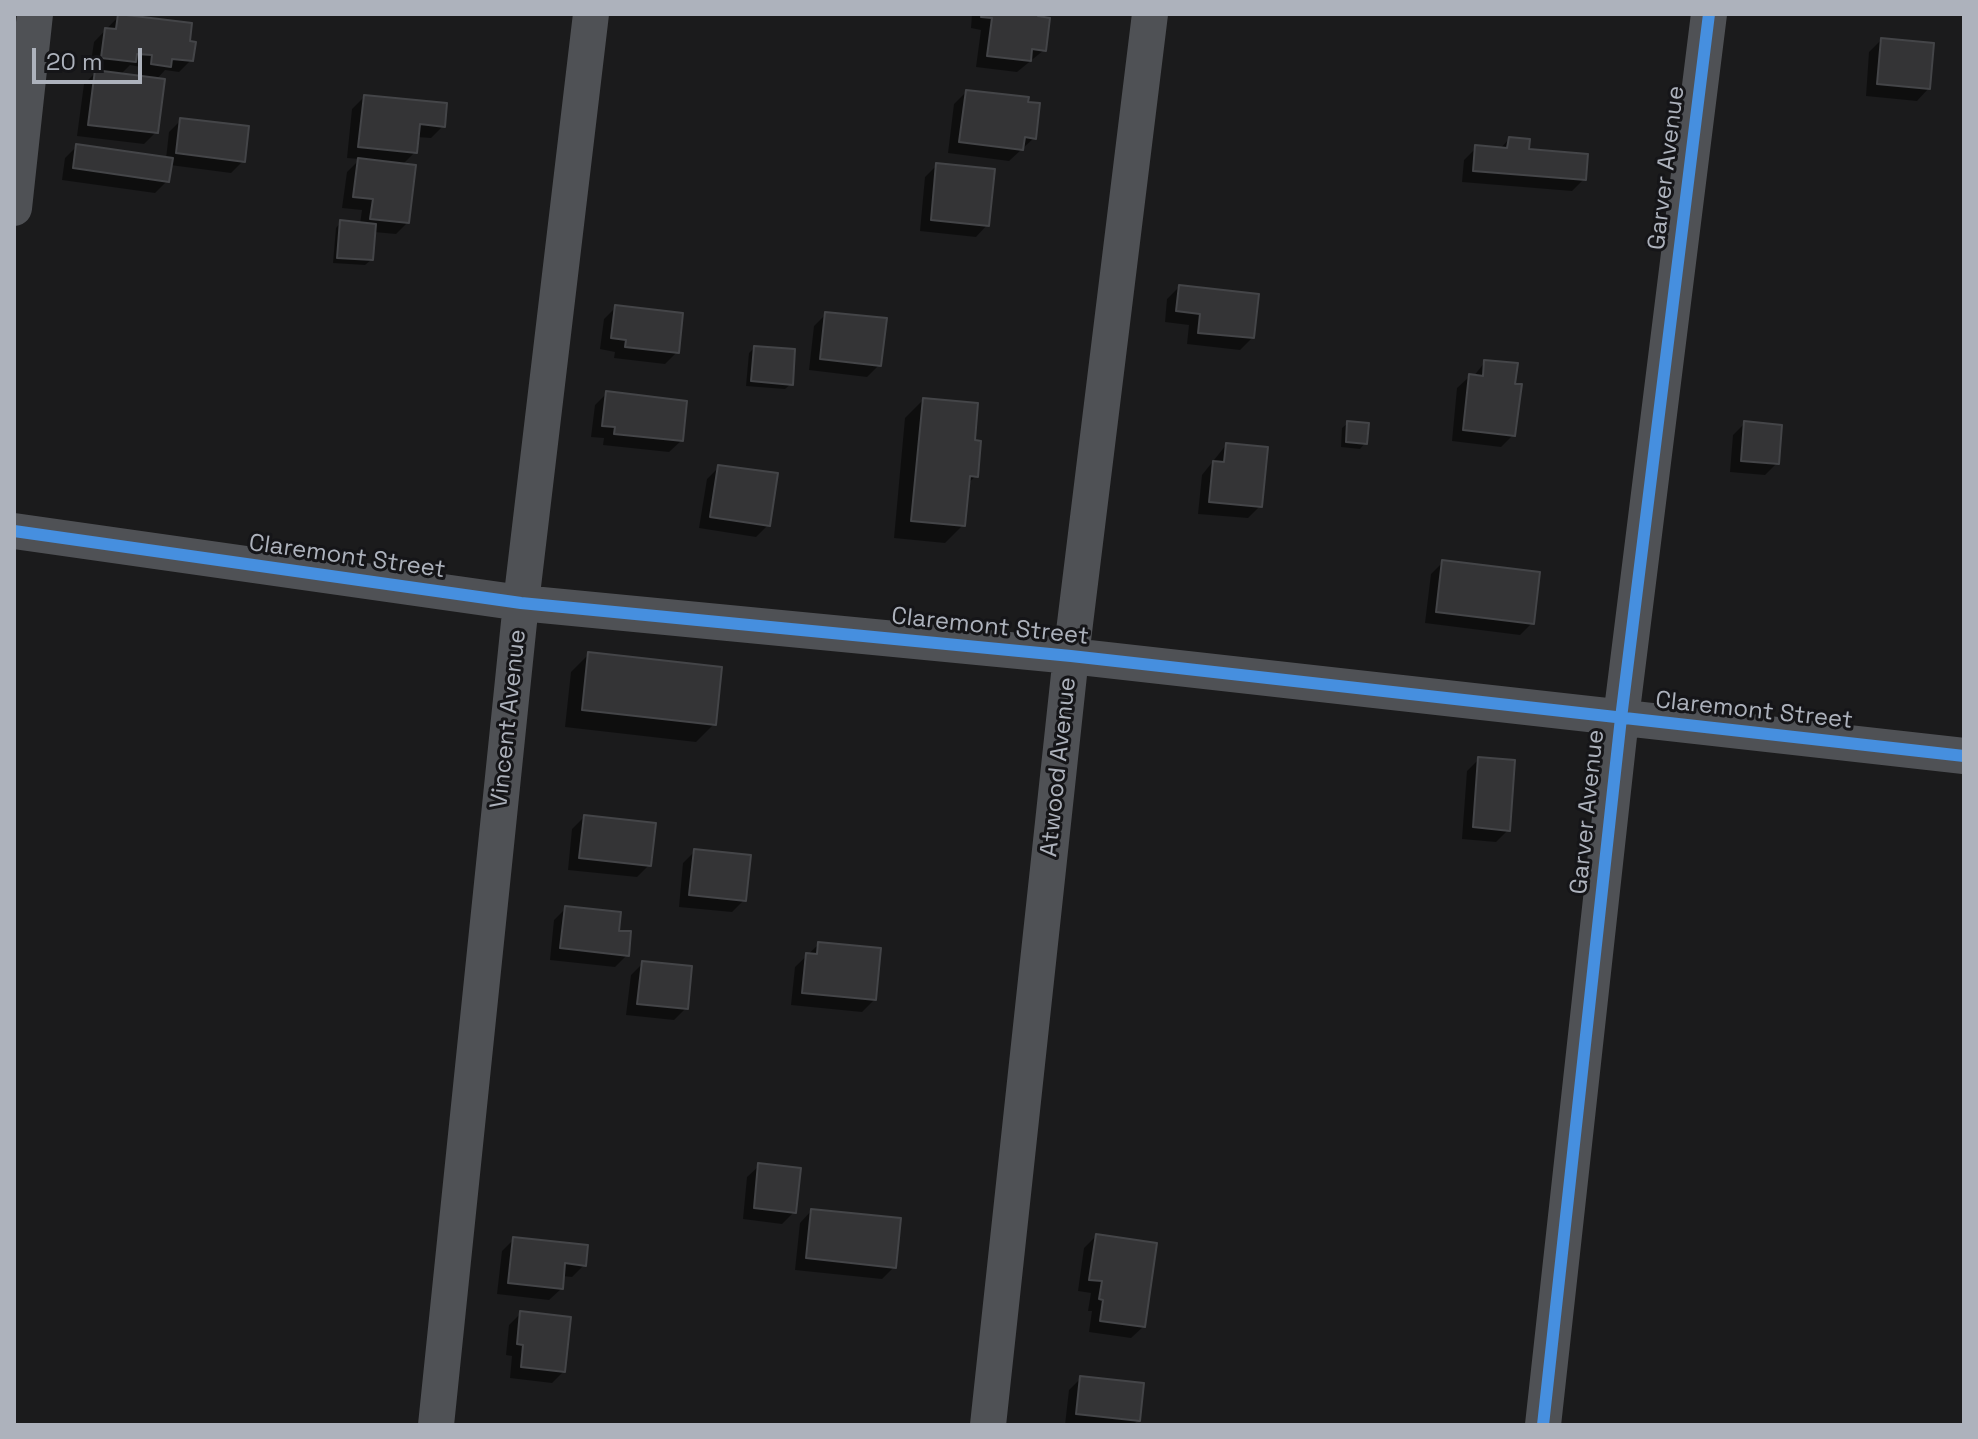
<!DOCTYPE html>
<html>
<head>
<meta charset="utf-8">
<style>
  body { margin:0 }
  #map { position:relative; width:1978px; height:1439px; overflow:hidden; background:#1b1b1c; font-family:"Space Grotesk",sans-serif }
  canvas { display:block }
  .frame { position:absolute; inset:0; border:16px solid #adb2bc; pointer-events:none }
  .scale { position:absolute; left:32px; top:48px; width:110px; height:36px; box-sizing:border-box; border:4px solid #adb2bc; border-top:0; padding-left:10px; font-size:24px; line-height:28px; white-space:nowrap; color:#adb2bc; -webkit-text-stroke:6px #151518; paint-order:stroke }
</style>
</head>
<body>
<div id="map">
<canvas width="1978" height="1439"></canvas>
<div class="frame"></div>
<div class="scale">20 m</div>
</div>
<script>
const ctx = document.querySelector('canvas').getContext('2d');
ctx.lineJoin = 'round';
function paint(path, color) { ctx.fillStyle = color; ctx.fill(path, 'evenodd'); }
function trace(path, color, width, dash) { ctx.strokeStyle = color; ctx.lineWidth = width; ctx.lineCap = dash ? 'butt' : 'round'; ctx.setLineDash(dash || []); ctx.stroke(path); }
function label(font, color, halo, rows, align = 'center') {
  ctx.font = font + ' "Space Grotesk",sans-serif'; ctx.lineWidth = 6; ctx.setLineDash([]); ctx.textBaseline = 'middle'; ctx.strokeStyle = halo; ctx.fillStyle = color; for (const [text, x, y, turn = 0] of rows) {
    ctx.save(); ctx.translate(x, y); ctx.rotate((+turn || 0) * Math.PI / 180); ctx.textAlign = isNaN(turn) ? turn : align; if (halo) ctx.strokeText(text, 0, 0); ctx.fillText(text, 0, 0); ctx.restore();
  }
}
paint(new Path2D(`
  M972,14H1028L1044,50L1017,72L976,67L981,30L971,28Z
  M119,16L188,43L191,60L179,72L165,70L156,80V132L144,144L77,136L84,84L98,70L90,69L94,42ZM130,65L141,67L140,78L120,75Z
  M1881,40L1928,89L1917,101L1866,96L1869,52Z
  M966,92L1026,104L1034,138L1009,161L948,153L954,104Z
  M364,97L443,126L431,138L417,137L415,152L402,165L408,222L396,234L374,232L371,260L365,265L333,263L336,228L341,222L360,224L362,210L342,208L347,172L360,159L347,158L352,109Z
  M181,120L243,161L231,173L170,165L167,181L155,193L62,180L65,158L77,146L166,159L169,132Z
  M1509,139L1526,150L1584,179L1572,191L1462,182L1464,160L1476,148L1499,150Z
  M937,165L987,225L976,237L920,231L925,177Z
  M1179,287L1252,338L1240,350L1187,344L1189,325L1165,322L1167,299Z
  M616,307L677,352L665,364L614,358L615,352L600,349L604,319Z
  M826,314L879,365L867,377L809,370L814,326Z
  M754,348L791,384L785,389L746,386L749,353Z
  M1485,362L1513,386V435L1501,447L1452,441L1457,388L1469,377H1473Z
  M607,393L681,441L669,452L603,445L604,438L591,437L595,405Z
  M923,400L972,442L976,476L967,484L963,525L945,543L894,538L905,418Z
  M1348,423L1365,443L1360,449L1341,447L1342,428Z
  M1745,423L1777,463L1765,475L1730,472L1733,435Z
  M1226,445L1260,506L1248,518L1198,514L1202,475Z
  M719,467L768,525L756,537L699,528L707,479Z
  M1443,562L1532,623L1520,635L1425,623L1431,574Z
  M589,654L714,724L696,742L565,727L571,672Z
  M1479,759L1508,830L1496,842L1462,839L1467,771Z
  M584,817L649,865L637,877L568,870L572,829Z
  M695,851L744,900L732,912L679,907L683,863Z
  M566,908L617,933L627,955L615,967L550,960L554,920Z
  M819,944L874,1000L862,1012L791,1005L795,967Z
  M643,963L686,1008L674,1020L626,1015L631,975Z
  M759,1166L794,1212L782,1224L743,1219L747,1177Z
  M811,1211L894,1267L882,1279L795,1270L800,1223Z
  M1096,1236L1143,1327L1131,1338L1089,1332L1092,1311H1088L1091,1293L1078,1291L1084,1248Z
  M514,1239L584,1265L572,1277L562,1276L561,1289L549,1300L497,1294L502,1251Z
  M521,1313L564,1371L552,1383L510,1378L512,1356L506,1355L509,1325Z
  M1081,1378L1138,1420L1133,1425H1065L1069,1390Z`), '#0007');
const building = new Path2D(`
  M118,14L192,23L190,41L196,42L193,61L172,59L171,67L151,64L152,55L137,54L136,62L101,58L105,28L116,29Z
  M982,14H1038V16L1050,18L1046,51L1032,49L1031,61L987,56L992,18L981,17Z
  M1881,38L1934,43L1930,89L1877,84Z
  M95,70L165,79L158,133L88,125Z
  M966,90L1029,97L1028,102L1040,103L1036,139L1025,137L1023,150L959,142Z
  M364,95L447,103L445,127L420,124L417,153L358,147Z
  M180,118L249,126L245,162L176,153Z
  M1509,137L1530,139L1529,149L1588,154L1586,180L1473,171L1475,145L1507,148Z
  M76,144L173,158L169,182L73,168Z
  M358,158L416,165L409,223L370,219L373,199L353,197Z
  M936,163L995,169L989,226L931,220Z
  M340,220L376,224L373,260L337,258Z
  M1179,285L1259,294L1254,338L1198,333L1200,314L1176,311Z
  M615,305L683,313L679,353L625,347L626,340L611,338Z
  M825,312L887,318L881,366L820,359Z
  M754,346L795,349L793,385L751,381Z
  M1484,360L1518,363L1515,384H1522L1515,436L1463,430L1469,374L1483,376Z
  M606,391L687,401L683,441L614,434L615,427L602,426Z
  M923,398L978,403L975,440L981,441L978,477L970,476L965,526L911,521Z
  M1347,421L1369,423L1367,444L1346,442Z
  M1744,421L1782,425L1779,464L1741,461Z
  M1226,443L1268,447L1262,507L1209,502L1213,461L1224,462Z
  M718,465L778,473L770,526L710,517Z
  M1442,560L1540,572L1534,624L1436,612Z
  M588,652L722,667L716,725L582,710Z
  M1478,757L1515,760L1510,831L1473,827Z
  M584,815L656,823L651,866L579,858Z
  M694,849L751,855L746,901L689,895Z
  M565,906L621,912L619,931H631L629,956L560,948Z
  M818,942L881,948L876,1000L802,993L806,953L817,954Z
  M642,961L692,966L688,1009L637,1004Z
  M758,1163L801,1168L796,1213L754,1208Z
  M811,1209L901,1218L896,1268L806,1258Z
  M1096,1234L1157,1243L1145,1327L1100,1321L1103,1300L1099,1299L1102,1281L1089,1280Z
  M513,1237L588,1245L586,1266L565,1263L563,1289L508,1283Z
  M520,1311L571,1317L565,1372L521,1367L523,1345L517,1344Z
  M1080,1376L1144,1383L1140,1421L1076,1414Z`);
paint(building, '#343436');
trace(building, '#444548', 2);
trace(new Path2D(`
  M14,208L35,14
  M14,531L521,603L1071,656L1964,756
  M436,1425L521,603L591,14
  M988,1425L1071,656L1150,14
  M1543,1425L1621,718L1709,14`), '#4f5155', 36);
trace(new Path2D(`
  M14,531L521,603L1071,656L1964,756
  M1543,1425L1621,718L1709,14`), '#468fdf', 12);
label('24px', '#adb2bc', '#151518', [
  ["Garver Avenue",1667,168,-83],
  ["Claremont Street",347,557,8],
  ["Claremont Street",990,627,6],
  ["Claremont Street",1754,711,6],
  ["Vincent Avenue",509,719,-84],
  ["Atwood Avenue",1059,767,-84],
  ["Garver Avenue",1588,812,-84]
]);
</script>
</body>
</html>
